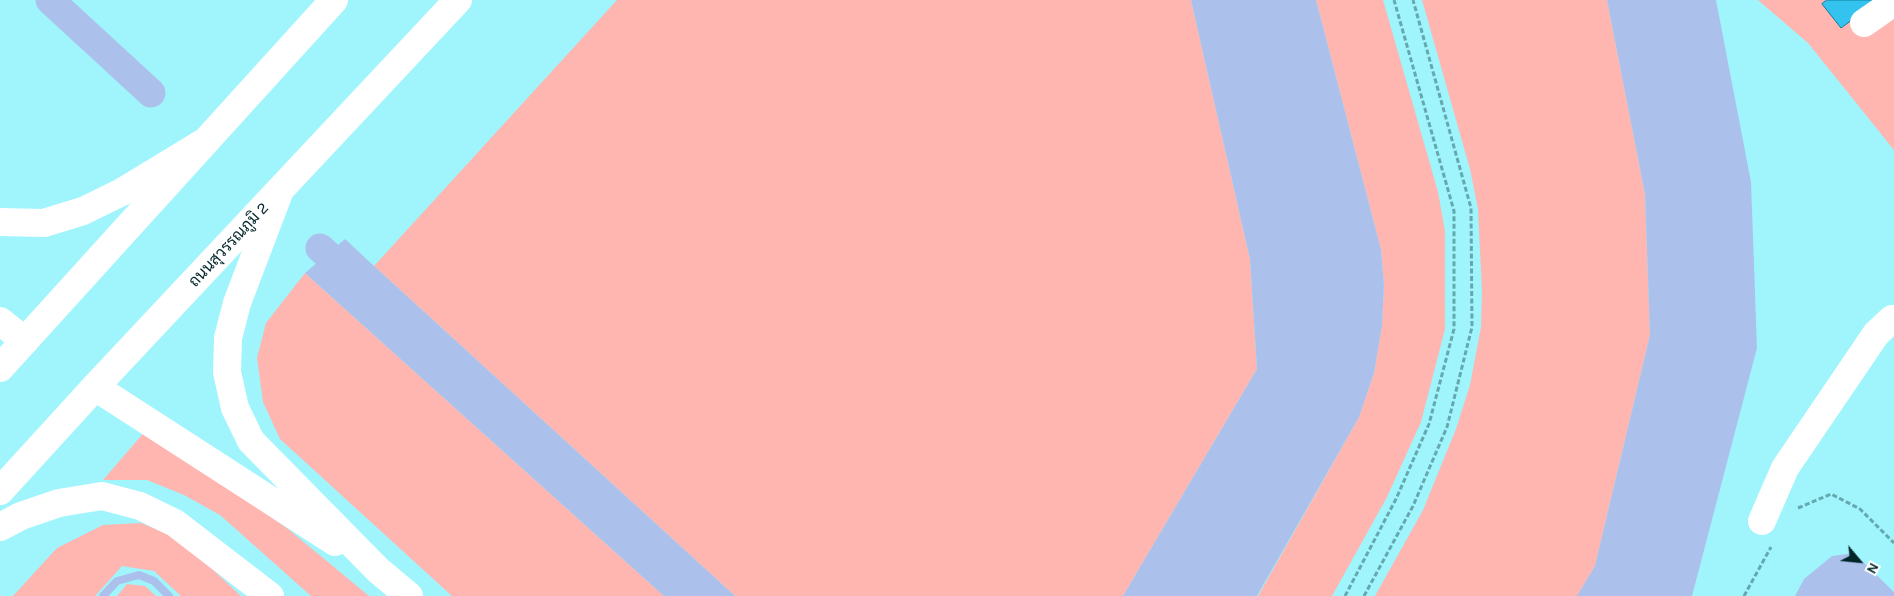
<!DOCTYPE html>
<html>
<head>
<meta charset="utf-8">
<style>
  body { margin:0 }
  #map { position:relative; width:1894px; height:596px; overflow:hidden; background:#a0f5fd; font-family:Karla,sans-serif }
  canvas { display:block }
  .north { position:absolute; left:1834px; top:536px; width:50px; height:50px; -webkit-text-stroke:4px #fff; paint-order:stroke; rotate:118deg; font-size:14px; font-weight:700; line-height:20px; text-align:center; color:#002529 }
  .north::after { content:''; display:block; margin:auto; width:18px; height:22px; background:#002529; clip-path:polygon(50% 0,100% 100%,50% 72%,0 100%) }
</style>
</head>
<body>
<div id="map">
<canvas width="1894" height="596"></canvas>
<div class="north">N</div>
</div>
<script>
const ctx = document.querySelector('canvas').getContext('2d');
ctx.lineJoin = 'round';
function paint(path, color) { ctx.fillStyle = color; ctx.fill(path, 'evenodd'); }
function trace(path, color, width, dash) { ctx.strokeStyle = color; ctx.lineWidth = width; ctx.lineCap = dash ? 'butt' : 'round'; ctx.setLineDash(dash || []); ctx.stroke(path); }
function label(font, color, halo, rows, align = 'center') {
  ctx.font = font + ' Karla,Sarabun,sans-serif'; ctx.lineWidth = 4; ctx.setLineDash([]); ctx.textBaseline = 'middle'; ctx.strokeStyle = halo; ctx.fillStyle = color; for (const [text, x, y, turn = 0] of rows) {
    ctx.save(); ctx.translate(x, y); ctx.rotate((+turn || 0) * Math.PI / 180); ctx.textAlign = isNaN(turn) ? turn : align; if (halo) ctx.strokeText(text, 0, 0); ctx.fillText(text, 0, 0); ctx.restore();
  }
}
paint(new Path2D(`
  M617,0H1191L1250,259L1257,369L1123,596H735L374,266Z
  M1316,0H1383L1438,192L1445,231V329L1421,422L1387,497L1332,596H1258L1359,417L1374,373L1382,325L1384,285L1381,250Z
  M1422,0H1607L1645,194L1650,335L1595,566L1577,596H1375L1423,510L1456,429L1470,385L1481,327L1482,292L1478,209L1470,169Z
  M1758,0H1894V150L1808,43Z
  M305,273L664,596H452L280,439L263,402L257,358L266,323Z
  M147,429L288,529L369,596H311L220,515L184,495L147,480H103Z
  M141,523L180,539L241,596H181L154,571L122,566L95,596H13L57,548L103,525Z
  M127,584L145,586L156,596H117Z`), '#ffb5b0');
paint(new Path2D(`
  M1191,0H1316L1381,250L1384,285L1382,325L1374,373L1359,417L1257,596H1123L1257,369L1250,259Z
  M1607,0H1716L1751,182L1757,348L1692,596H1577L1595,566L1650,335L1645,194Z
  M345,239L374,266L735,596H664L305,273Z
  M1854,553L1894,592V596H1795L1804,579L1832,556Z`), '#abc1ec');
trace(new Path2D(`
  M103,596L117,581L139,575L154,581L169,596`), '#abc1ec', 8);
trace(new Path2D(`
  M50,0L151,93
  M320,248L355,280`), '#abc1ec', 29);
const building = new Path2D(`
  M1827,0H1879L1841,28L1822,4Z`);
paint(building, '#34c3ef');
trace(building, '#0881a1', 1);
trace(new Path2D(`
  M1798,508L1831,494L1860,509L1894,543
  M1345,596L1396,499L1429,424L1454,329V211L1394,0
  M1364,596L1413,506L1447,427L1472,327L1471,208L1413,0
  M1744,596L1771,547`), '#65a8af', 3, [5, 2.5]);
trace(new Path2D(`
  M1864,23L1894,2
  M0,321L25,341
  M0,368L334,0
  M0,491L95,387L458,0
  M1762,521L1785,468L1876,334L1892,319H1894`), '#fff', 28);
trace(new Path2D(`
  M280,190L237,303L228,338L227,372L235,408L251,441L378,570L409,596
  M0,222L44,223L83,211L122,192L206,141
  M95,387L335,542
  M0,527L21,516L59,503L102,496L140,506L175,523L270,596`), '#fff', 28);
label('16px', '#002529', '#fff', [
  ["ถนนสุวรรณภูมิ 2",229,245,-47]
]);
</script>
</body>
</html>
